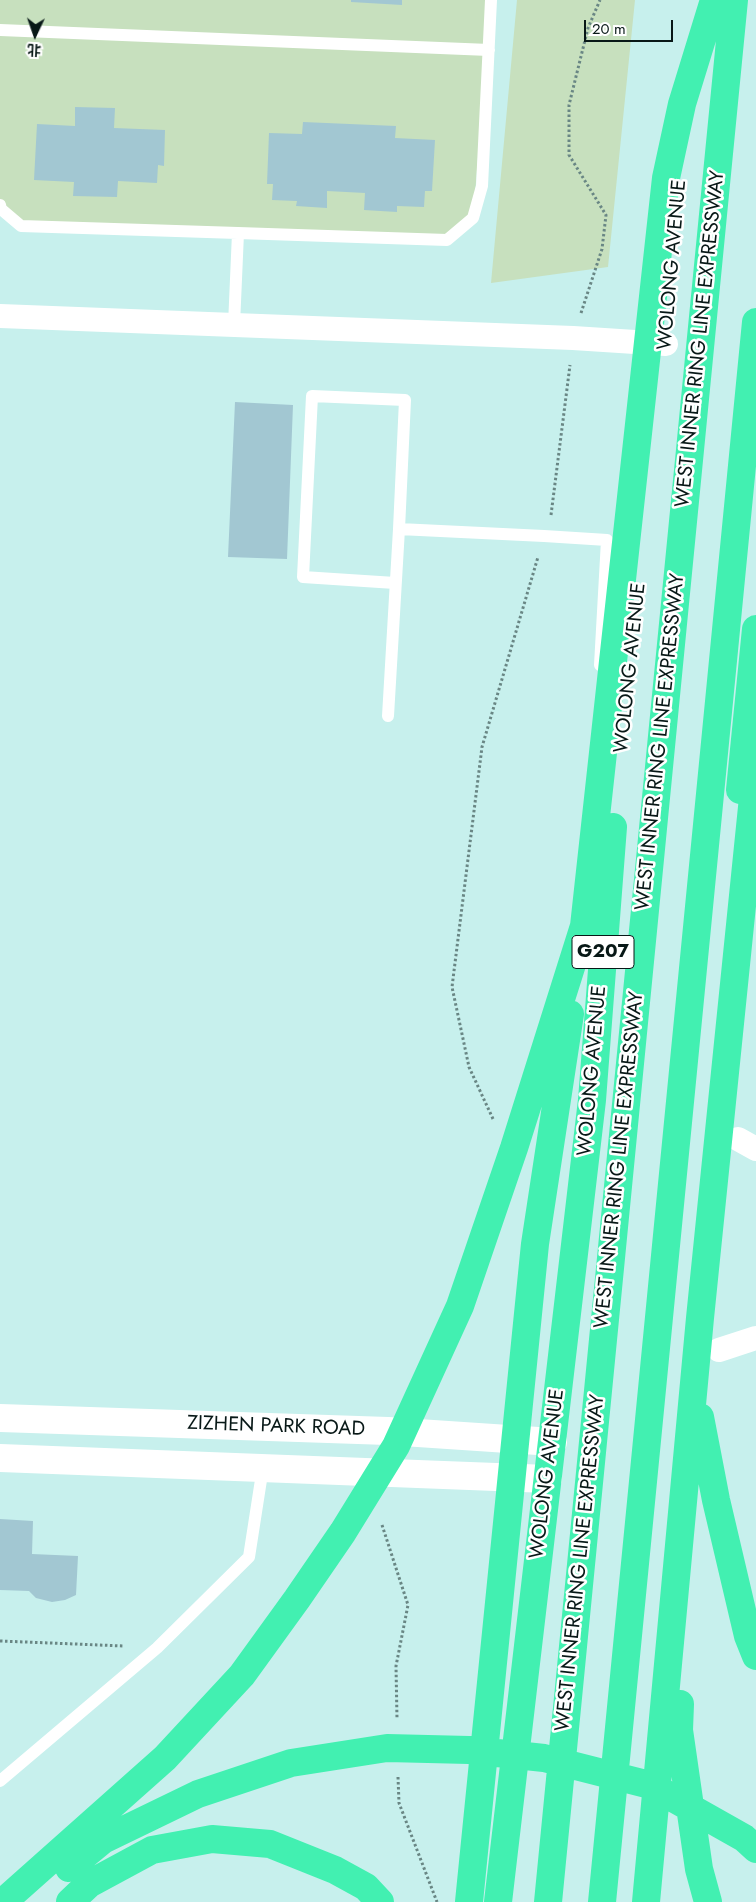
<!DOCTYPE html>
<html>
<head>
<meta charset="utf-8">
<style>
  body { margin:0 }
  #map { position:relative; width:756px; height:1902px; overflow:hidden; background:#c7f0ed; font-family:Jost,"Noto Sans SC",sans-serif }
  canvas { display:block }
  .north { position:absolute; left:10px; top:10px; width:50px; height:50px; -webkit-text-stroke:4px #fff; paint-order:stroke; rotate:183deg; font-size:14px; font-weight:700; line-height:20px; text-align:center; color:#081817 }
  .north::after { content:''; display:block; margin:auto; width:18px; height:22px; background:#081817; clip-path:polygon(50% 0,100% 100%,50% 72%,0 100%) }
  .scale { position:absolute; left:584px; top:20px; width:89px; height:22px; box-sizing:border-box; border:2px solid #081817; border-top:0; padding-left:6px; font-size:15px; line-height:18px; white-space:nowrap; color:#081817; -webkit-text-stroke:4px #fff; paint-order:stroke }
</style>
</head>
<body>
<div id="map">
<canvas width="756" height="1902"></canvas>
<div class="north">北</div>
<div class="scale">20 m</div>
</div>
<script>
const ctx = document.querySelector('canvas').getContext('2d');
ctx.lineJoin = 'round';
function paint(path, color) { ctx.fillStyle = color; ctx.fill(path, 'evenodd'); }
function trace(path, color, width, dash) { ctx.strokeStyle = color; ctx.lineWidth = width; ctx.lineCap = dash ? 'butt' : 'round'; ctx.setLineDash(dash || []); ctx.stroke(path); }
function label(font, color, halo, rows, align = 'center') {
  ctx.font = font + ' Jost,sans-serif'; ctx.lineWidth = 5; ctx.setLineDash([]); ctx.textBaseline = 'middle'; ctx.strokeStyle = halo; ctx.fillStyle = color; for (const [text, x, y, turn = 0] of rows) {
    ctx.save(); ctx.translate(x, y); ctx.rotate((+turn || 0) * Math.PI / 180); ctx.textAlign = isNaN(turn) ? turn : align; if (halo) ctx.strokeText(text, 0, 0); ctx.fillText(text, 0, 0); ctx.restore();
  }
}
paint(new Path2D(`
  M0,0H491L473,218L447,240L21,226L0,205Z
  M517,0H635L608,267L491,283Z`), '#c7e0be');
paint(new Path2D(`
  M351,0H402V5L351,2Z
  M75,107L115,108L114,128L165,130L164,166L158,165L157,183L118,181L117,197L73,196L74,182L34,180L37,124L75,126Z
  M303,122L396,126L395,138L435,140L432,191H425L424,207L397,206V212L364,210L365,193L327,191V208L296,206L297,201L272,200L273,184H267L269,133L302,134Z
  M235,402L293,405L287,559L228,557Z
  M0,1519L33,1521L32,1554L78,1556L76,1595L65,1600L52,1602L36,1598L29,1591L0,1590Z`), '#a2c7d2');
trace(new Path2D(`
  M581,313L602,249L606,215L569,155V105L588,28L600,0
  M551,515L570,365
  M493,1119L469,1067L452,987L482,747L538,557
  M382,1525L408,1605L396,1666L397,1719
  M0,1641L124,1646
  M398,1777L399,1803L437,1902`), '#698684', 3, [2.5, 2.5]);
trace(new Path2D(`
  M0,30L489,50
  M0,205L1,209L21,226L238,233L234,325
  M238,233L447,240L473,218L482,186L491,0
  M395,583L303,577L312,396L405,400L399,529
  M388,716L399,529L544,536L607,540L600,665
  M0,1781L157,1648L249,1557L263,1467`), '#fff', 12);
trace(new Path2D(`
  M0,316L573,338L666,344
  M738,1139L756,1149
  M719,1350L756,1338`), '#fff', 24);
trace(new Path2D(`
  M0,1418L388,1431L553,1442
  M0,1458L548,1479`), '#fff', 28);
trace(new Path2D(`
  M740,790L756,629
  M700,1417L716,1500L748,1636L756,1656
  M680,1704L679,1730L699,1869L708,1902
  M69,1868L103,1840L198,1794L291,1763L387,1748L469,1750L544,1758L650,1785L744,1838L756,1849
  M3,1902L165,1758L242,1675L297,1599L343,1532L396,1446L460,1306L514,1148L584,926L666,178L682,104L714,0
  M70,1902L89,1884L152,1850L212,1839L270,1844L335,1870L366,1887L380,1902
  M469,1902L535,1244L570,1014
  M498,1902L592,1100L613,827
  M548,1902L734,0
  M602,1902L756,322
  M646,1902L700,1318L756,768`), '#42f0b1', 28);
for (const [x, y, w] of [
  [603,952,62]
]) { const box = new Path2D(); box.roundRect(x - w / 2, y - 16.5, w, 33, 4); ctx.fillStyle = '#fff'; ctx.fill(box); trace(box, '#081817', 1); }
label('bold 19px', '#081817', null, [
  ["G207",603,952]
]);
label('20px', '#081817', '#fff', [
  ["WOLONG AVENUE",673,265,-85],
  ["WEST INNER RING LINE EXPRESSWAY",701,339,-84],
  ["WOLONG AVENUE",631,668,-84],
  ["WEST INNER RING LINE EXPRESSWAY",661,742,-84],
  ["WOLONG AVENUE",593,1071,-85],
  ["WEST INNER RING LINE EXPRESSWAY",620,1160,-84],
  ["ZIZHEN PARK ROAD",276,1427,2],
  ["WOLONG AVENUE",548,1474,-83],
  ["WEST INNER RING LINE EXPRESSWAY",581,1563,-84]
]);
</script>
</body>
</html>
